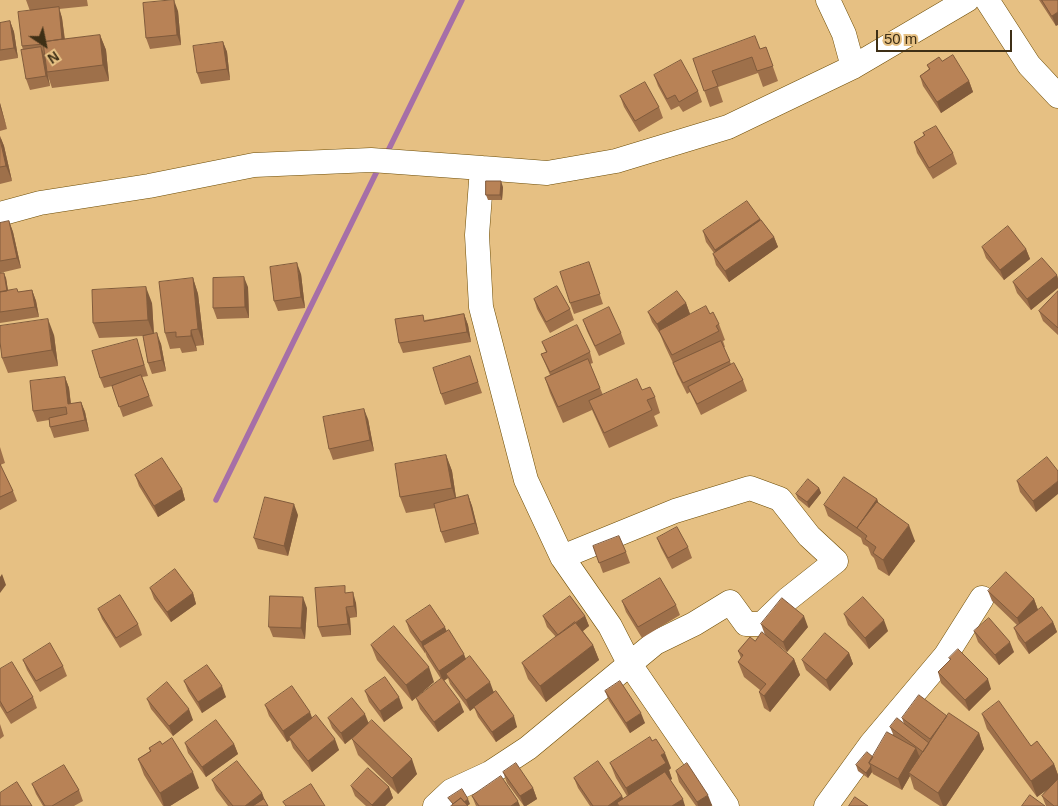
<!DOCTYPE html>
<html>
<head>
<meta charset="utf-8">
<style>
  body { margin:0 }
  #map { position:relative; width:1058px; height:806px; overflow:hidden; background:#e6c083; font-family:Arial,sans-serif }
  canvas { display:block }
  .north { position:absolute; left:20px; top:20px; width:50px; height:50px; -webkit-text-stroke:4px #e6c083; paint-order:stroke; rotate:146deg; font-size:14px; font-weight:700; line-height:20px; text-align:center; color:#3e2f16 }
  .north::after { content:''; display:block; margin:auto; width:18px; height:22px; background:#3e2f16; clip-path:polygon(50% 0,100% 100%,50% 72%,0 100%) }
  .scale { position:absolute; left:876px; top:30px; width:136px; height:22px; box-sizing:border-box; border:2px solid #3e2f16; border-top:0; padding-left:6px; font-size:15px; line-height:18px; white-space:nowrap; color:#3e2f16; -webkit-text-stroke:4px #e6c083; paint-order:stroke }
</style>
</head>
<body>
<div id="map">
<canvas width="1058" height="806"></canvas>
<div class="north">N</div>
<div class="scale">50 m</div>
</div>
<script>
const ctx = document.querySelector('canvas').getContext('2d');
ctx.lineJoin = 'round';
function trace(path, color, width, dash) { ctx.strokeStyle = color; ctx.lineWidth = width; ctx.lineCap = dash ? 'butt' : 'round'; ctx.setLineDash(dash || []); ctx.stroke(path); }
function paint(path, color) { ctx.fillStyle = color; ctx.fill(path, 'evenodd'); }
trace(new Path2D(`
  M386,155L462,0
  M216,500L380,165`), '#a66fa7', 5.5);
const minor = new Path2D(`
  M828,0L844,34L853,67
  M987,0L1029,65L1058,96
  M482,168L477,235L481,307L526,480L562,557L610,626L629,663L727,806
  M0,214L40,203L149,186L254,165L371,160L482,168L547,173L616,161L728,127L853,67L967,0
  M435,806L451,791L490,773L528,748L655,643L694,624L730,602L746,624H762L788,599L836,561L809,536L780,499L750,488L675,511L562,557
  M826,806L871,744L946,655L982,598`);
trace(minor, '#6c4b04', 25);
trace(minor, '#fff', 24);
paint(new Path2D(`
  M26,0H87L88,6L59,9L62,18L65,39L100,35L106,50L109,81L52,88L48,76L50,86L30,90L26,79L23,50L22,46L30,11Z
  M1039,0H1058L1056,26Z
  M178,11L181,45L150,49L146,38Z
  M10,21L14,32L18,58L0,61V23Z
  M223,42L227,52L230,80L201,84L197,73Z
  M766,47L778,81L763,87L758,73L718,87L723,102L710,107L693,59L760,49Z
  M927,65L969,81L973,92L941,113L923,86L920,76L929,69Z
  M654,75L698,91L702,102L683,112L679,106L671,110L658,86Z
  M620,96L659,107L663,118L639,132L624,107Z
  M0,103L7,129L0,131Z
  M923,133L953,153L957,164L933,179L917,153L914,142L924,136Z
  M0,136L4,146L12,181L0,184Z
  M503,187L502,200H488L486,195Z
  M760,219L774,237L778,247L729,282L716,265L713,254L714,253L706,242L703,231Z
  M9,221L13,232L21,268L0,273V223Z
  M982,247L1026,249L1030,259L1004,280L986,258Z
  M589,262L603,304L574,314L570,303Z
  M0,273L6,278L8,290L19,292L32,290L36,301L39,317L0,323Z
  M301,274L305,308L278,311L274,301Z
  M1057,275L1058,279V288L1031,310L1017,293L1013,282Z
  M193,278L198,294L204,345L196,346L197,351L182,353L180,348L170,349L165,333Z
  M248,287L249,318L217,319L213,308Z
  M1058,291V335L1043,321L1039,311Z
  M534,299L570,309L574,320L550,333L537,309Z
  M152,303L154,334L161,344L166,371L152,374L148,363L143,336L99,338L93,323Z
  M686,303L690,314L688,316L710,314L719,324L725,340L723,341L725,347H724L731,364L743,380L747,391L701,415L690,392L687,394L677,374L673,363L665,346L660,334L652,322L648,312Z
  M464,314L468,325L471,342L403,353L399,343L425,320Z
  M583,320L621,333L625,344L599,356L587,331Z
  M54,335L58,366L8,373L2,358Z
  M542,342L590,352L593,363L590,364L603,395L642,390L655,397L660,413L654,416L658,426L609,448L592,410L563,423L550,393L545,378L550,375L541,354L546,352Z
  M140,350L148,376L142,377L153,406L123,417L112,386L104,388L100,378Z
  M473,367L482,393L445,405L441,394Z
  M65,377L69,388L71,404L81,402L85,412L89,431L54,438L50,427L49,420L37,422L33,411Z
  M368,419L374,451L333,460L329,449Z
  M0,447L5,463L0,465L13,491L17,501L0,510Z
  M446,455L452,471L456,498L468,495L472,506L479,534L445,543L441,532L435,508L406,513L400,497Z
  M1058,471L1036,512L1020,492L1017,481Z
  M135,475L182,489L185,500L158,517L139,486Z
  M819,488L821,493L809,508L798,499L796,494Z
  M877,499L878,503L915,541L889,576L878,569L874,558L871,555L868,547L863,544L861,538L828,516L824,505Z
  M298,515L288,556L258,549L254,538Z
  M657,538L688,547L692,558L672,569L661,548Z
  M593,546L626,552L630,563L603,573Z
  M150,588L193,593L196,604L171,622L154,599Z
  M988,591L1034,599L1038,610L1053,622L1057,632L1029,654L1018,639L1014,628L1017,625L992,601Z
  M347,593L356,603L357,617L350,618L351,635L322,637L318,627Z
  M622,601L676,605L680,615L642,638L626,612Z
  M307,608L305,639L273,637L269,627Z
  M98,609L138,624L142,635L120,648L102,619Z
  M844,614L888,631L869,649L848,625Z
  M543,616H585L589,626L583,631L593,645L599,660L546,702L528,679L522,663L556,637L547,627Z
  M406,621L446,631L466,659L494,692L517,727L496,742L478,717L474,707L470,711L450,684L448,678L444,681L464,712L438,732L420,709L416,698L441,679L427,657L425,652V653L410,632Z
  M761,624L808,627L787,652L765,635Z
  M974,631L1014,652L999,665L978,642Z
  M755,641L794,659L800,675L770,712L764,708L759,692L760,690L744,677L738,662L741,658L738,651Z
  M371,645L434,682L412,701L377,660Z
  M849,653L853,664L830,691L806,670L802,660Z
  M949,658L991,689L969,711L941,683L938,672L950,660Z
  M23,660L63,666L67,676L40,692L27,670Z
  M0,669L33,697L37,708L11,724L0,706Z
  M184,681L226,697L202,713L188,691Z
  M365,691L403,708L384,722L369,702Z
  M605,691L645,723L630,733L609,701Z
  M147,699L193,720L173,736L151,709Z
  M265,705L313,718L339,750L312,772L293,748L290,740L287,742L269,716Z
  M982,714L1031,746L1054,764L1058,775V806H1046L1042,796L1049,788L1037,797L987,729Z
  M947,716L979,733L984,749L946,806H940L914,789L910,776L902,790L873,774L872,772L868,778L858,771L856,765L873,757L893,734L890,727L904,724L902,718Z
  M328,718L368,723L417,774L398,794L358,755L352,739L360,732L345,744L332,728Z
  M0,724L4,736L0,739Z
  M185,743L234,744L238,754L206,777L188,753Z
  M149,748L199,788L170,806H163L144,775L138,759L150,751Z
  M610,763L671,768L669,770L672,779L670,780L685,806H590L578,788L574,778L622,796L623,799L627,796L616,778Z
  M676,771L712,805L711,806H696L679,782Z
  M503,772L533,788L537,799L526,806H524L507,783Z
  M212,780L262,793L264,800L268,806H228L216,790Z
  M32,784L79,790L83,801L74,806H43L36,794Z
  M351,786L389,787L393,798L385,806H366L355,796Z
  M472,796L520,806H476Z`), '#9e704a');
paint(new Path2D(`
  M174,0L178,11L181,45L177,35Z
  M59,7L62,18L66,52L62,42Z
  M1058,12V25L1056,26L1052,16Z
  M10,21L14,32L18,58L14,48Z
  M100,35L106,50L109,81L103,65Z
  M223,42L227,52L230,80L227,69Z
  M41,47L45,57L47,72L50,86L46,76Z
  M969,81L973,92L941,113L937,102Z
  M0,103L7,129L2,113L0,107Z
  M0,136L4,146L12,181L6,166Z
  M501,181L503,187L502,200L500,195Z
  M760,219L763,230L719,260L715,250Z
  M9,221L13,232L21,268L17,258Z
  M774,237L778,247L729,282L725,271Z
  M1026,249L1030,259L1004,280L1000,270Z
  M297,263L301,274L305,308L301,297Z
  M4,273L6,278L9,298L7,293Z
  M1057,275L1058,279V288L1031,310L1027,299Z
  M244,277L248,287L249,318L245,307Z
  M193,278L198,294L204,345L198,329Z
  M146,287L152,303L154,336L148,320Z
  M32,290L36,301L39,317L35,307Z
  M686,303L690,314L661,335L657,324Z
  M464,314L468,325L471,342L467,332Z
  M48,319L54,335L58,366L52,350Z
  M191,330L196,346L197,351L191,336Z
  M157,333L161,344L166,371L162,360Z
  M65,377L69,388L72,415L68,404Z
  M81,402L85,412L89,431L85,420Z
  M364,409L368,419L374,451L370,440Z
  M446,455L452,471L457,504L452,488Z
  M1058,481V494L1036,512L1033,501Z
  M819,488L821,493L809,508L807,502Z
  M182,489L185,500L158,517L154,506Z
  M468,495L472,506L479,534L475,523Z
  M877,499L881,510L857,528L861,538L857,528Z
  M294,504L298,515L288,556L284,546Z
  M909,525L915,541L889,576L883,560Z
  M2,574L6,585L0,593V577Z
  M353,592L356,603L357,617L354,606Z
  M193,593L196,604L171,622L167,612Z
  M303,597L307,608L305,639L301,628Z
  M1034,599L1038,610L1021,628L1017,618Z
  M346,607L350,618L351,635L348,624Z
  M585,616L589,626L563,647L559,636Z
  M804,616L808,627L787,652L783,642Z
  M884,620L888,631L869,649L865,638Z
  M1053,622L1057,632L1029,654L1025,643Z
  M445,627L449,637L423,646L425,652V653L421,642Z
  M1010,642L1014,652L999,665L995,655Z
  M593,645L599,660L546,702L540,686Z
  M849,653L853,664L830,691L826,680Z
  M464,654L468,665L446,674L448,678L443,681L439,671Z
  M794,659L800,675L770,712L764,696Z
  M429,667L434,682L412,701L406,685Z
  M988,679L991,689L969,711L965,700Z
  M490,682L494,693L470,711L466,700Z
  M222,686L226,697L202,713L198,702Z
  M399,697L403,708L384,722L380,711Z
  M460,702L464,712L438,732L434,722Z
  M189,709L193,720L173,736L169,726Z
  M310,712L314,723L289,737L290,740L287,742L283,731Z
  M641,713L645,723L630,733L626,723Z
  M365,714L369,724L345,744L341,733Z
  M514,716L517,727L496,742L492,732Z
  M979,733L984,749L946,806H943L938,793Z
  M335,739L339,750L312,772L308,761Z
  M234,744L238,754L206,777L202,767Z
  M916,748L920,758L909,773L910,776L902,790L898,779Z
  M665,753L671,768L669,770L672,779L632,804L626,788L661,755Z
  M412,759L417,774L398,794L392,778Z
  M1054,764L1058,775V782L1037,797L1031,781Z
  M871,766L872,772L868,778L866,773Z
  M193,772L199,788L170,806H164L160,793Z
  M389,787L393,798L385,806H372V805Z
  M533,788L537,799L526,806H524L520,796Z
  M262,793L266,803L262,806H245Z
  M708,795L712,805L711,806H698L697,802Z
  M622,796L626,806L617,803L618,806H608Z
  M468,799L470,804L467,806H458Z
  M683,799L685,806H672Z
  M518,801L520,806H511Z`), '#815b3c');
const building = new Path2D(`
  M174,0L177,35L146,38L143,3Z
  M1042,0H1058V12L1052,16Z
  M59,7L62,39L43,42L44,44L22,46L18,12Z
  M10,21L14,48L0,50V23Z
  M100,35L103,65L47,72L43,42Z
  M755,36L760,49L766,47L773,66L757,71L752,57L712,71L718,86L704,91L693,59Z
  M223,42L227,69L197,73L193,46Z
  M41,47L46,76L26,79L21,50Z
  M953,55L969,81L937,102L920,76L930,69L927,65L939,57L942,61Z
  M681,60L698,91L679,102L675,95L667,99L654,75Z
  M645,82L659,107L635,121L620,96Z
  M936,126L953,153L929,168L914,142L925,135L923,133Z
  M0,139L6,166L0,167Z
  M486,181H501L500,195H486Z
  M747,201L760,219L715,250L703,231Z
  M761,220L774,237L725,271L713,254Z
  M9,221L17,258L0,261V223Z
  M1008,226L1026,249L1000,270L982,247Z
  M1042,258L1057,275L1027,299L1013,282Z
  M589,262L600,294L570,303L560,272Z
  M297,263L301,297L274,301L270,267Z
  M0,273H4L7,291L0,292Z
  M244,277L245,307L213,308V278Z
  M193,278L198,329L191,330V336L176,337V332L165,333L159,282Z
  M557,286L570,309L546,322L534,299Z
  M146,287L148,320L93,323L92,290Z
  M17,289L18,292L32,290L35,307L0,312V292Z
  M677,291L686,303L657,324L648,312Z
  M1058,291V328L1039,311Z
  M706,306L710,314L713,312L719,324L716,326L719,331L672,355L659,331Z
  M609,307L621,333L595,346L583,320Z
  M464,314L467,332L399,343L395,319L423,315L424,321Z
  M48,319L52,350L2,358L0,342V326Z
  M577,325L590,352L550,372L541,354L547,352L542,342Z
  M157,333L162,360L148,363L143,336Z
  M137,339L144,365L100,378L92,351Z
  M721,341L730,361L683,383L673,363Z
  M470,356L478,382L441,394L433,368Z
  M588,359L600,388L558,407L545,378Z
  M734,363L743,380L697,404L688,387Z
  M141,375L149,396L119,407L112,386Z
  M65,377L68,404L81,402L85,420L50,427L49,418L67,414L66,407L33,411L30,381Z
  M637,379L642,390L650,387L655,397L647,400L652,410L604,433L589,401Z
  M364,409L370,440L329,449L323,417Z
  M446,455L452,488L400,497L395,464Z
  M1047,457L1058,471V481L1033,501L1017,481Z
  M162,458L182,489L154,506L135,475Z
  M0,464L13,491L0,497Z
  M844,477L877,499L857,528L824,505Z
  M808,479L819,488L807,502L796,494Z
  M468,495L475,523L441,532L434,504Z
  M265,497L294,504L284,546L254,538Z
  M877,502L909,525L883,560L873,553L876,547L865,539L867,536L857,528Z
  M677,527L688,547L668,558L657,538Z
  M619,536L626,552L599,563L593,546Z
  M175,569L193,593L167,612L150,588Z
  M1006,572L1034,599L1017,618L988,591Z
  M660,578L676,605L638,627L622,601Z
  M345,586V593L353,592L354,606L346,607L348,624L318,627L315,588Z
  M120,595L138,624L116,638L98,609Z
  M270,596L303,597L301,628L269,627Z
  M570,596L585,616L558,635L543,616Z
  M863,597L884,620L865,638L844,614Z
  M782,598L804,616L783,642L761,624Z
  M430,605L445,627L421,642L406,621Z
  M1042,607L1053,622L1025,643L1014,628Z
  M989,618L1010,642L995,655L974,631Z
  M575,622L593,645L540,686L522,663Z
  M394,626L429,667L406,685L371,645Z
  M449,630L464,654L439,671L423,646Z
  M762,632L794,659L764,696L759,692L766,684L738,662L743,655L738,651L750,637L755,641Z
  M825,633L849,653L826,680L802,660Z
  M50,643L63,666L36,681L23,660Z
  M958,649L988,679L965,700L938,672L951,659L949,658Z
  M470,656L490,682L466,700L446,674Z
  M12,662L33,697L7,713L0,701V669Z
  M207,665L222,686L198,702L184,681Z
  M385,677L399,697L380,711L365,691Z
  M442,678L460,702L434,722L416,698Z
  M620,681L641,713L626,723L605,691Z
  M167,682L189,709L169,726L147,699Z
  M292,686L310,712L283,731L265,705Z
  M496,691L514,716L492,732L474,707Z
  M919,695L947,716L930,739L902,718Z
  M352,698L365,714L341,733L328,718Z
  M999,701L1031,746L1037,741L1054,764L1031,781L982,714Z
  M949,713L979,733L938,793L909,773Z
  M316,715L335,739L308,761L289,737Z
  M897,718L929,743L923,752L890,727Z
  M216,720L234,744L202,767L185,743Z
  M372,720L412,759L392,778L352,739Z
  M887,732L916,748L898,779L869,763Z
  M650,737L652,741L656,739L665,753L661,755L666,763L626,788L610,763Z
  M172,738L193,772L160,793L138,759L151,751L149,748L160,741L162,744Z
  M867,752L873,757L869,763L871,766L866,773L856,765Z
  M237,761L262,793L245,806H233L212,780Z
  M598,761L622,796L608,806H593L574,778Z
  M516,763L533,788L520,796L503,772Z
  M687,763L708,795L697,802L676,771Z
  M64,765L79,790L52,806H45L32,784Z
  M368,768L389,787L372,805L351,786Z
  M665,772L683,799L672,806H619L617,803Z
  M501,776L518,801L511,806H479L472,796Z
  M1058,779V806H1054L1042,796Z
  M17,782L32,806H0V793Z
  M311,784L325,806H286L283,802Z
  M462,789L468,799L464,802L461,798L453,804L448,798Z
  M1030,795L1045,806H1022Z
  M855,797L868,806H849Z
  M461,798L468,806H451Z
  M264,799L268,806H253Z`);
paint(building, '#b88256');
trace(building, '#815b3c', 1);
</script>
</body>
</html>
